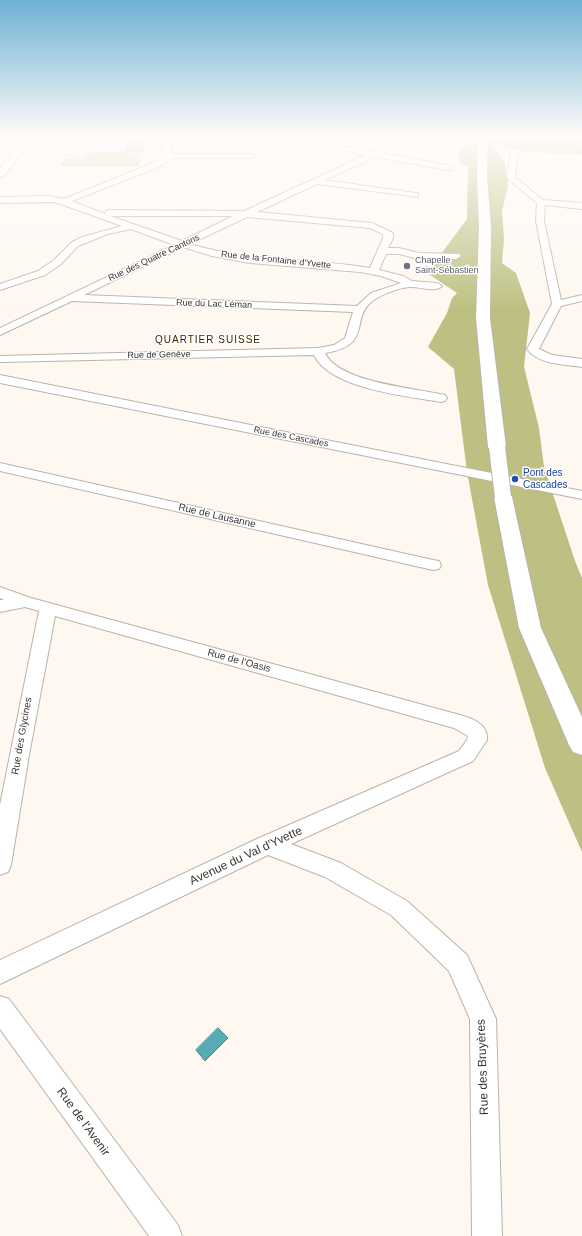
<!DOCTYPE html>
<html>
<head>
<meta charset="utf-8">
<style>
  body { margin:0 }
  canvas { display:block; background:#fef8f1 }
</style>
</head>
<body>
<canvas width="582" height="1236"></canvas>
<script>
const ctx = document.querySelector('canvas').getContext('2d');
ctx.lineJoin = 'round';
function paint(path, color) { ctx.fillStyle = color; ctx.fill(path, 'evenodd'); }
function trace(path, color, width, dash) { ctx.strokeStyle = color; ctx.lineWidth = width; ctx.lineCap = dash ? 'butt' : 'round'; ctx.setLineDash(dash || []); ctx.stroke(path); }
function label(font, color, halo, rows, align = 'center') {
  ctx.font = font + ' Arial,sans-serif'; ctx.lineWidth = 3; ctx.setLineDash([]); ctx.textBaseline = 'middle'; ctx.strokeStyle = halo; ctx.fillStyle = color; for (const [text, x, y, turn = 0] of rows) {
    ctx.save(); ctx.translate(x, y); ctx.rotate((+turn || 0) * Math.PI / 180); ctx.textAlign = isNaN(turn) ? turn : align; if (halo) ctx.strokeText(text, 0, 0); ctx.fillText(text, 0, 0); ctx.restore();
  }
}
paint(new Path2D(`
  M87,138H162L159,143L165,151L144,157L138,167H52L63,153L73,152Z`), '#fde8f8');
paint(new Path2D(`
  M90,152H129V154H138L135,159H142L138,167L60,166L65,159H84Z`), '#c6c99f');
paint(new Path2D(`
  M467,138H582V155L525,152L491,143L505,164L508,186L502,211L504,239L502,263L516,273L530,313L524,367L539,428L544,467L575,561L582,578V852L545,768L488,585L467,472L454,369L428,347L447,313L452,298L457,293L427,273L467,219L468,167C460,164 458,160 458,151L472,141Z`), '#bdc082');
const water = new Path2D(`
  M218,1028L228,1038L205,1061L196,1050Z`);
paint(water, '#58aab5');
trace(water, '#4f878d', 1);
const building = new Path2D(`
  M131,138H150L141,152L126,151Z`);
paint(building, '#e4a3b7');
trace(building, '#7f7175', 1);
const minor = new Path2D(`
  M165,138H172L169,144L174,154H252L256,156L252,158H173L159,167L72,201L105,214L106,211L109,210L244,211L366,155L283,138H300L373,152L402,138H412L382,153L451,166V170H448L375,157L325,180L415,193H418V197L317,184L257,212L372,223L393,233V238L388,248H399L419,253L459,254L461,256L456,259H419L399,254H386L379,270L403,276L412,281L437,283L442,286C436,293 418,286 409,287C399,288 386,293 377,298C346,316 377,345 325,353C339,383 416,388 445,395L447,398L445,401L441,402C407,396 330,389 314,355L0,362V356L318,348L334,345L345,338L353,312L72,301L0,335V328L174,245L131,229L108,234L78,246L61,264L45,275L0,290V284L38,271L54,260L72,242L82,237L122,226L55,202L0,203V197L48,196L64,199L153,163L167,155L161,144ZM110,216H233L182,241ZM247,217L370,228L383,234V238L370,268C310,258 249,262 190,244ZM183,247L212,256L250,263L360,272L381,276L401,283L371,293L357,306L84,295Z
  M511,152L518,154L515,177L543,200L582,203V209L545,205L544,221L561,300L582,295V301L561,306L539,349L552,355L582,359V367C564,364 539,365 527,349L552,304L536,221L537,203L507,178Z
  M0,375L582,491V499L0,383Z
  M0,463L433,560L439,561L441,565L439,569L433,570L0,471Z
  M0,587L31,598L460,715C472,718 489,725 487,740L473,761L291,844L341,863L407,901L467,955L496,1019L502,1236H472L470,1019L449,971L391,915L325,877L268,855L0,984V960L259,838L459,751L467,740L468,736L454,728L55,616L29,755L11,865L8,872L0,875V805L39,611L25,607L0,612V600H4L0,598Z
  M0,996L9,999L178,1225L182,1236H149L0,1029Z`);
const tertiary = new Path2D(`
  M25,138H34L4,176L0,177V168Z`);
const secondary = new Path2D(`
  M478,138H488L487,176L491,228L490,318L506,447L503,451L497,452L491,451L488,447L476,318L479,228L477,176Z
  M503,491L510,493L512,497L541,628L582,717V755L573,752L569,745L519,628L494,497L496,493Z`);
trace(minor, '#bbb3a8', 2);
trace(tertiary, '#bbb3a8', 2);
trace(secondary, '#bbb3a8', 2);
paint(minor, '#fff');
paint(tertiary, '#fff');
paint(secondary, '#fff');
const secondaryBridge = new Path2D(`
  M497,447L503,497`);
trace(secondaryBridge, '#bbb3a8', 18, []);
trace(secondaryBridge, '#fff', 16);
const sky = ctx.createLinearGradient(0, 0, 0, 311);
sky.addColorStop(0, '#6eb0d4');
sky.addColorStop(0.44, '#fffcf9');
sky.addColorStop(1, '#fffcf900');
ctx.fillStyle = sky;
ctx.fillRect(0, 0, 582, 311);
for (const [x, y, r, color] of [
  [407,266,4,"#6b7280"],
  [515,479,4,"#1a4fb4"]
]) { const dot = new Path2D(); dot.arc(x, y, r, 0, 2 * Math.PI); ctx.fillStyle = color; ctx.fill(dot); trace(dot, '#fff', 1.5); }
label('9px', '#393631', '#fff', [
  ["Rue des Quatre Cantons",154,258,-25],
  ["Rue de la Fontaine d’Yvette",276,260,6],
  ["Rue du Lac Léman",214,304,2],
  ["Rue de Genève",159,355,-1],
  ["Rue des Cascades",291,437,11]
]);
label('9px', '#5b616d', '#fff', [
  ["Chapelle",415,261],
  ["Saint-Sébastien",415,271]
], 'left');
ctx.letterSpacing = '1px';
label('10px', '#3c2600', '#fff', [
  ["QUARTIER SUISSE",208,340]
]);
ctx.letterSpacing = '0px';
label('10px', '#164399', '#fff', [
  ["Pont des",523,473],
  ["Cascades",523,485]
], 'left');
label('10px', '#393631', '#fff', [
  ["Rue de Lausanne",217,516,13],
  ["Rue de l’Oasis",239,661,15],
  ["Rue des Glycines",22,736,-80]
]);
label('12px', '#393631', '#fff', [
  ["Avenue du Val d'Yvette",246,856,-25],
  ["Rue des Bruyères",483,1067,-92],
  ["Rue de l'Avenir",83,1122,54]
]);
</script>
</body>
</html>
